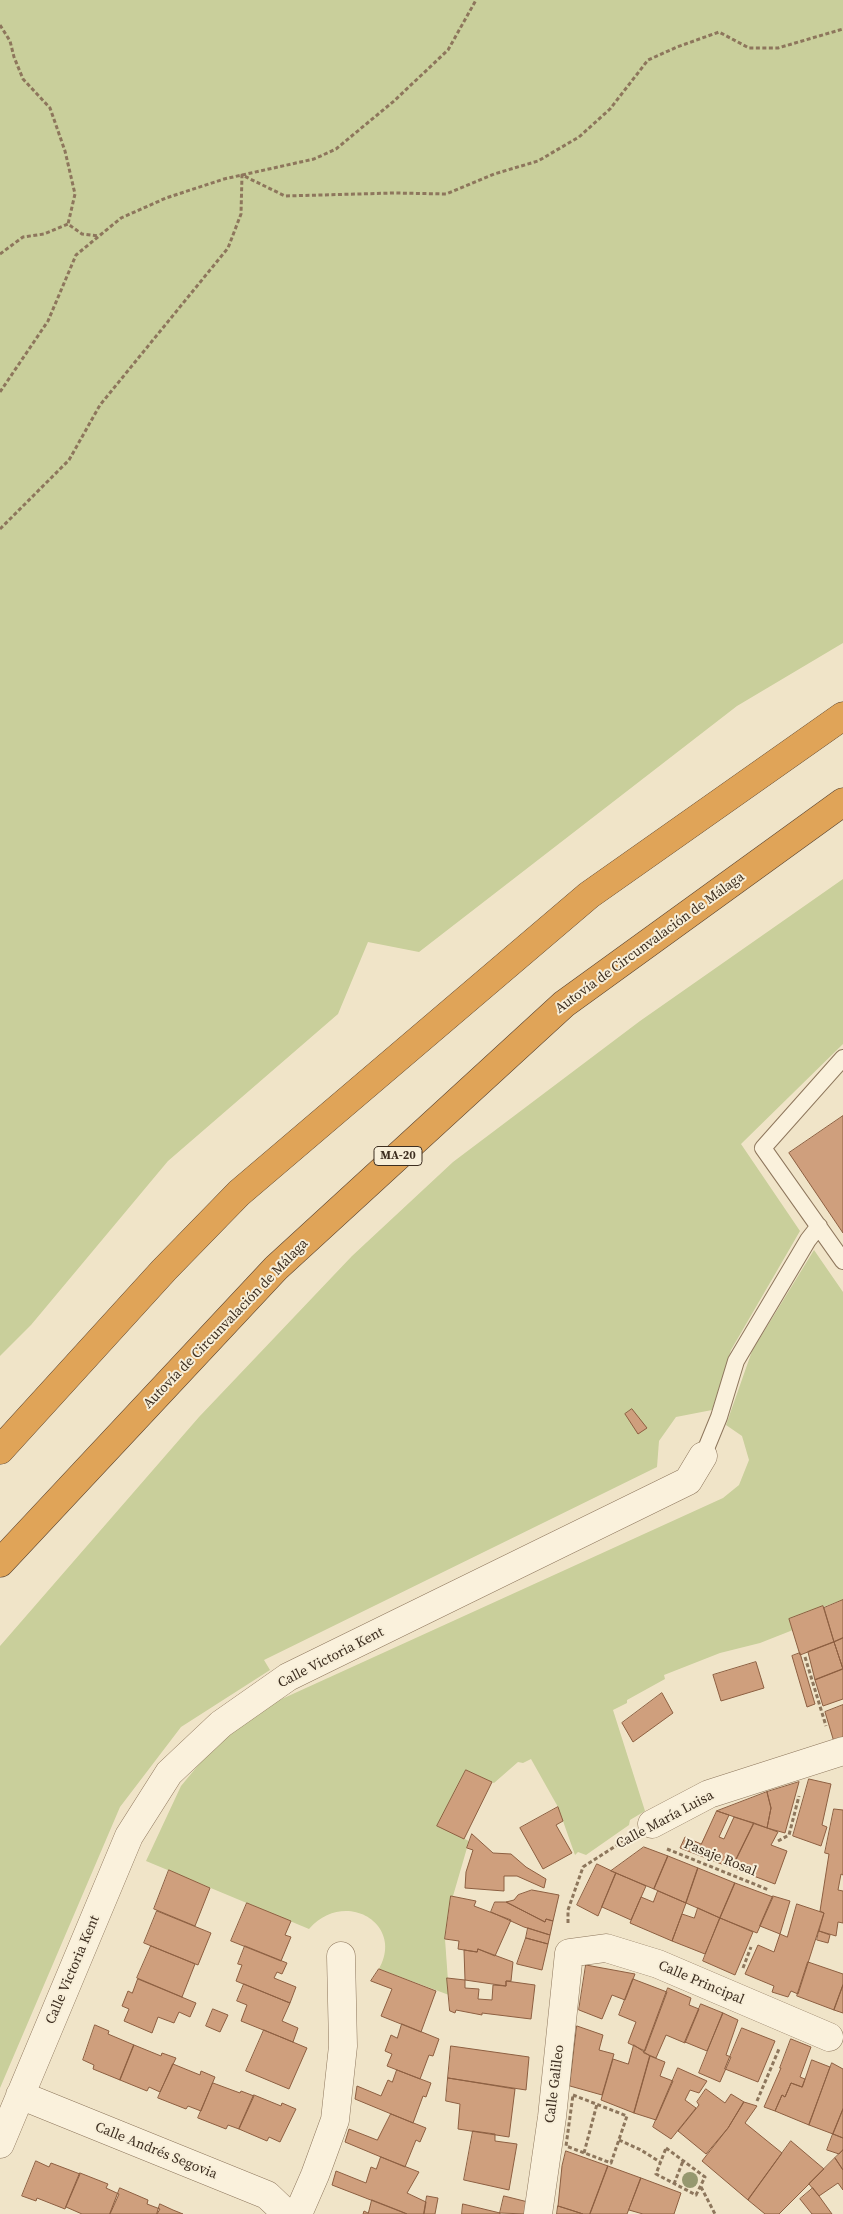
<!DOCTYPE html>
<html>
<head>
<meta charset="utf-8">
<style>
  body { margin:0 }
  canvas { display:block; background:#f0e4c8 }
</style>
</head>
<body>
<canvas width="843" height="2214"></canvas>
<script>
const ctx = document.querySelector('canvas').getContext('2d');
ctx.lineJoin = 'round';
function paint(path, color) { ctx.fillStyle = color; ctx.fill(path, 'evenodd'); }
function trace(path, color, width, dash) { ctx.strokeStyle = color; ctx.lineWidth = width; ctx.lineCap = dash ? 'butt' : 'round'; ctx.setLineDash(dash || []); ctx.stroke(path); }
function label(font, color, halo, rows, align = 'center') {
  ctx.font = font + ' "Source Serif 4",serif'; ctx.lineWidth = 4; ctx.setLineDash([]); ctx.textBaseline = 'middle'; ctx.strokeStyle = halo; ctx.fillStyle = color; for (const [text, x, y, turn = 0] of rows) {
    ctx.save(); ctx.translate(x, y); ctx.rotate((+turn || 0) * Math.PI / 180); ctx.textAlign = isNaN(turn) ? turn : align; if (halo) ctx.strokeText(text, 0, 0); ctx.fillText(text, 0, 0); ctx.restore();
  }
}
paint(new Path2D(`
  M0,0H843V643L737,706L419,952L368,942L338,1014L168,1161L31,1325L0,1356Z
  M843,879V1044L741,1144L800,1231L731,1350L712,1410L676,1417L659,1441L657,1467L264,1660L270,1670L181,1727L120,1807L0,2088V1646L199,1417L352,1256L453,1162L640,1021Z
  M814,1250L843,1292V1600L789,1619L793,1630L760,1643L720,1653L664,1675L665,1679L627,1700V1703L613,1710L645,1811L630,1820L629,1825L586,1855L578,1852L575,1855L558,1807L531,1759L523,1763L518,1762L494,1783L466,1770L438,1826L469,1841L453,1896H451L445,1939L449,1995L379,1969C405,1924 345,1888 309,1929L146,1861L181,1786L219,1740L273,1703L723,1498L739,1485L749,1460L742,1436L726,1425L752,1351Z`), '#c9cf9b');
const building = new Path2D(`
  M843,1116V1233L789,1153Z
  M632,1409L647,1428L638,1434L625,1414Z
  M843,1600V1638L834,1642L824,1608Z
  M823,1606L834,1642L800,1655L789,1619Z
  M843,1638V1669L834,1642Z
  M834,1642L843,1669L815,1680L808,1652Z
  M800,1653L815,1704L807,1707L792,1656Z
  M756,1662L764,1688L721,1701L713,1675Z
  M843,1669V1699L823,1706L815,1680Z
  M662,1693L673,1713L633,1742L622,1723Z
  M843,1705V1739L834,1742L825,1712Z
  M466,1770L492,1782L464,1839L437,1826Z
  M809,1779L831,1784L822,1825L827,1827L821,1846L793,1836Z
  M799,1782L785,1833L767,1828L771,1808L767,1792Z
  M767,1792L771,1808L767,1828L717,1811Z
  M558,1807L563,1821L556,1825L572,1853L543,1869L520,1828Z
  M834,1809L843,1810V1875L841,1874L838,1890L843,1891V1923L838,1922L836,1936L819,1931L824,1913L820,1911L829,1854L825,1853Z
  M717,1811L729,1815L719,1837L724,1839L734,1817L754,1823L732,1868L680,1848L685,1837L701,1844Z
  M754,1823L778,1832L771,1845L787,1851L775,1884L732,1868Z
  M472,1834L493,1853L511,1854L526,1867L546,1879L544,1888L517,1876H504V1891L465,1888L466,1872L473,1850L467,1848Z
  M644,1847L668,1856L654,1889L611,1871Z
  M668,1856L698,1868L686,1903L654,1889Z
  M597,1864L616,1873L598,1916L577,1905Z
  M698,1868L735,1883L720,1918L686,1903Z
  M169,1870L210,1888L195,1926L154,1909Z
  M616,1873L646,1886L631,1920L602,1907Z
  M735,1883L773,1897L757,1933L720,1918Z
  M532,1890L559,1895L553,1921L546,1919L545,1922L506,1902L514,1900L518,1895Z
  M658,1891L686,1903L672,1941L630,1923L641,1897L653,1902Z
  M451,1896L476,1901L474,1906L511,1920L495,1956L478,1949L477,1952L458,1949L459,1941L445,1939Z
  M773,1896L790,1901L780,1934L760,1926Z
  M495,1902H506L545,1922L546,1919L553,1921L550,1935L524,1927L491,1912Z
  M247,1903L291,1921L285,1935L291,1937L281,1961L231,1941Z
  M797,1904L824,1913L798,1994L791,1991L788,1997L772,1992L774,1986L745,1974L758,1945L774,1952L780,1934L787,1937Z
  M698,1908L720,1918L705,1954L672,1941L682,1914L694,1918Z
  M157,1911L211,1933L198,1965L144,1943Z
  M720,1918L753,1932L735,1975L703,1961Z
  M528,1928L550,1935L548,1944L526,1938Z
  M819,1931L830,1935L828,1943L817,1940Z
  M526,1938L548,1944L542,1970L517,1964Z
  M151,1946L195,1964L182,1997L137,1978Z
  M245,1946L287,1963L282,1974L277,1972L274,1978L296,1987L290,2003L236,1981L242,1965L238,1964Z
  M478,1949L513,1962L511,1981H506V1986L465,1980L464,1950L477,1952Z
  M808,1962L843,1974V1985L834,2010L797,1996Z
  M586,1965L635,1974L625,2000L612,1995L602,2019L579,2010Z
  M379,1969L436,1991L421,2032L381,2016L392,1989L371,1981Z
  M447,1978L465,1980V1988L479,1989L478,1999L492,2000L493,1985L506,1986V1981L535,1985L531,2019L482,2013V2015L456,2010L455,2013L450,2011Z
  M138,1979L196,2003L190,2017L179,2012L174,2023L158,2017L152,2033L124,2021L129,2009L122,2006L128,1991L132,1993Z
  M633,1979L667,1992L645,2051L628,2043L636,2022L619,2015Z
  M244,1984L290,2003L282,2021L298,2028L293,2042L241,2021L247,2005L237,2001Z
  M843,1985V2013L834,2010Z
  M668,1988L691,1998L689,2005L699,2009L685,2043L666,2035L656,2058L644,2053Z
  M701,2004L723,2013L707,2051L685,2042Z
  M213,2009L228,2015L220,2032L206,2026Z
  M723,2013L738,2020L726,2055L731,2057L720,2082L699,2073Z
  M402,2024L439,2039L433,2056L429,2055L420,2079L387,2066L392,2054L385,2051L391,2035L397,2038Z
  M95,2025L109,2031L108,2034L134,2045L120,2080L93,2069L94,2065L83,2060Z
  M577,2026L603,2035L599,2050L614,2054L602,2095L570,2086Z
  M742,2028L775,2041L758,2082L725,2069Z
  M264,2030L307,2048L289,2089L246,2071Z
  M791,2039L811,2047L800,2077L805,2079L802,2087L791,2083L785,2097L782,2095L775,2111L764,2107L781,2068H780Z
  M134,2045L161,2056L162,2053L176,2058L160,2092L149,2087L147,2091L120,2080Z
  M634,2045L650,2056L634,2113L601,2100L613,2059L628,2064Z
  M451,2046L529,2057L526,2090L448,2078Z
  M650,2056L665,2062L660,2076L673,2081L656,2120L634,2113Z
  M812,2060L830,2067L809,2125L775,2111L782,2095L785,2097L791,2083L802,2087Z
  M832,2063L843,2069V2109L833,2134L809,2125Z
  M173,2064L200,2075L201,2071L215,2077L201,2111L188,2106L186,2109L158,2098Z
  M678,2068L707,2081L699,2093L690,2090L685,2100L696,2108L671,2139L653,2127Z
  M397,2070L431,2083L426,2097L423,2096L413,2123L355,2099L357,2086L381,2096L388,2080L392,2082Z
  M448,2078L515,2089L509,2137L458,2129L460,2104L446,2101Z
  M213,2083L240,2093L241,2091L254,2096L239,2129L228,2125L226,2129L198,2118Z
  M706,2089L725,2103L731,2094L744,2102L728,2128L706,2154L678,2131L699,2105L697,2102Z
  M254,2095L281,2106L282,2103L296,2109L280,2142L269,2137L267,2141L239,2129Z
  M744,2102L757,2106L745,2123L782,2153L748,2200L702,2161L728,2128Z
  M843,2109V2138L833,2134Z
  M391,2114L426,2128L420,2142L416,2140L405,2167L345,2142L349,2129L377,2140Z
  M473,2131L495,2134V2141L517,2144L509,2190L464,2180Z
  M833,2134L843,2138V2150L839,2154L827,2150Z
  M791,2141L824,2169L779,2214H765L748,2200Z
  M843,2150V2170L835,2158Z
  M566,2151L608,2166L590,2214H583L558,2206L562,2166Z
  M381,2157L419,2172L407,2193L426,2202L424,2214H407L332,2185L336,2171L366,2183L371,2167L376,2169Z
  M835,2158L843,2170V2190L838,2183L819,2196L809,2184Z
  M36,2161L49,2167L51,2163L80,2174L65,2209L37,2198L36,2201L22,2196Z
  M608,2166L641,2178L627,2214H590Z
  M80,2173L108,2184L106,2188L119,2194L110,2214H82L66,2207Z
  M641,2178L681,2193L674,2214H643L629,2210Z
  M120,2188L148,2200L147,2204L160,2209L157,2214H110Z
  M813,2188L819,2196L832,2214H812L800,2199Z
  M427,2196L438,2198L435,2214H424Z
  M504,2196L528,2202L526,2214L500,2213Z
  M372,2200L400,2211L407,2214H363L364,2211L368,2213Z
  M160,2204L173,2210L183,2214H157Z
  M463,2204L500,2213V2214H462Z
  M558,2206L574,2211L583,2214H557Z`);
paint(building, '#cf9f7d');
trace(building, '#8d5f41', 1);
const lane = new Path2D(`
  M843,1058L763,1148L843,1261
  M703,1456L719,1417L736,1361L808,1240L819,1226`);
const street = new Path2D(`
  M652,1824L709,1794L843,1751
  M20,2095L267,2195L287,2214
  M0,2144L129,1836L169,1773L221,1724L288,1677L688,1481L703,1456
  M298,2214L315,2175L335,2120L343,2046L341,1956
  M538,2214L552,2117L569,1953L606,1948L658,1964L829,2037`);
const highway = new Path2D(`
  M0,1450L164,1270L239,1193L589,895L843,716
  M0,1563L276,1268L564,1004L843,802`);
trace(lane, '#8d765c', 18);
trace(street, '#8d765c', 29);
trace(highway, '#5b4430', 29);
trace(new Path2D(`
  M0,25L10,41L14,57L23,79L50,108L65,151L75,194L68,224
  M0,254L23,237L44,234L68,224L82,234L99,236
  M0,392L48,321L76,255L121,218L166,198L224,179L314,159L336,149L394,101L448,50L476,0
  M0,529L69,460L100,405L228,248L241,214L242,175L285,196L394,193L446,194L494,174L538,161L579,137L610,109L648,60L677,47L719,32L749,48H778L843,29
  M805,1657L826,1726
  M778,1841L789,1835L799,1796
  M667,1849L769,1890
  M568,1923V1910L583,1867L628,1838
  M743,1968L751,1947
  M573,2095L627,2116L611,2163L566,2146Z
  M757,2101L779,2049
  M619,2140L641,2150L660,2162
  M666,2148L705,2177L696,2195L656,2174Z
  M584,2153L597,2104
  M674,2184L683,2161
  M701,2187L715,2214`), '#8d765c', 3, [4, 2.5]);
trace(lane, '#faf1dc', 16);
trace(street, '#faf1dc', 28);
trace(highway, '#e0a458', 28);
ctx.fillStyle = '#96986f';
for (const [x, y] of [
  [690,2180]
]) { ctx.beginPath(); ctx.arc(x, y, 8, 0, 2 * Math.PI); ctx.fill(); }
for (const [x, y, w] of [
  [398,1156,48]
]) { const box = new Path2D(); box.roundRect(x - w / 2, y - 9.5, w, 19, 4); ctx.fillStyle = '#f7eed8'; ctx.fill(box); trace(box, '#3d2e20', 1); }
label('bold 12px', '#3d2e20', null, [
  ["MA-20",398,1156]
]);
label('14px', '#3d2e20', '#f7eed8', [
  ["Autovía de Circunvalación de Málaga",650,943,-36],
  ["Autovía de Circunvalación de Málaga",226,1324,-46],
  ["Calle Victoria Kent",331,1658,-27],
  ["Calle María Luisa",665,1820,-28],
  ["Pasaje Rosal",720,1858,22],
  ["Calle Victoria Kent",73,1970,-67],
  ["Calle Principal",701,1983,23],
  ["Calle Galileo",555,2084,-83],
  ["Calle Andrés Segovia",156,2151,22]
]);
</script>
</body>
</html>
